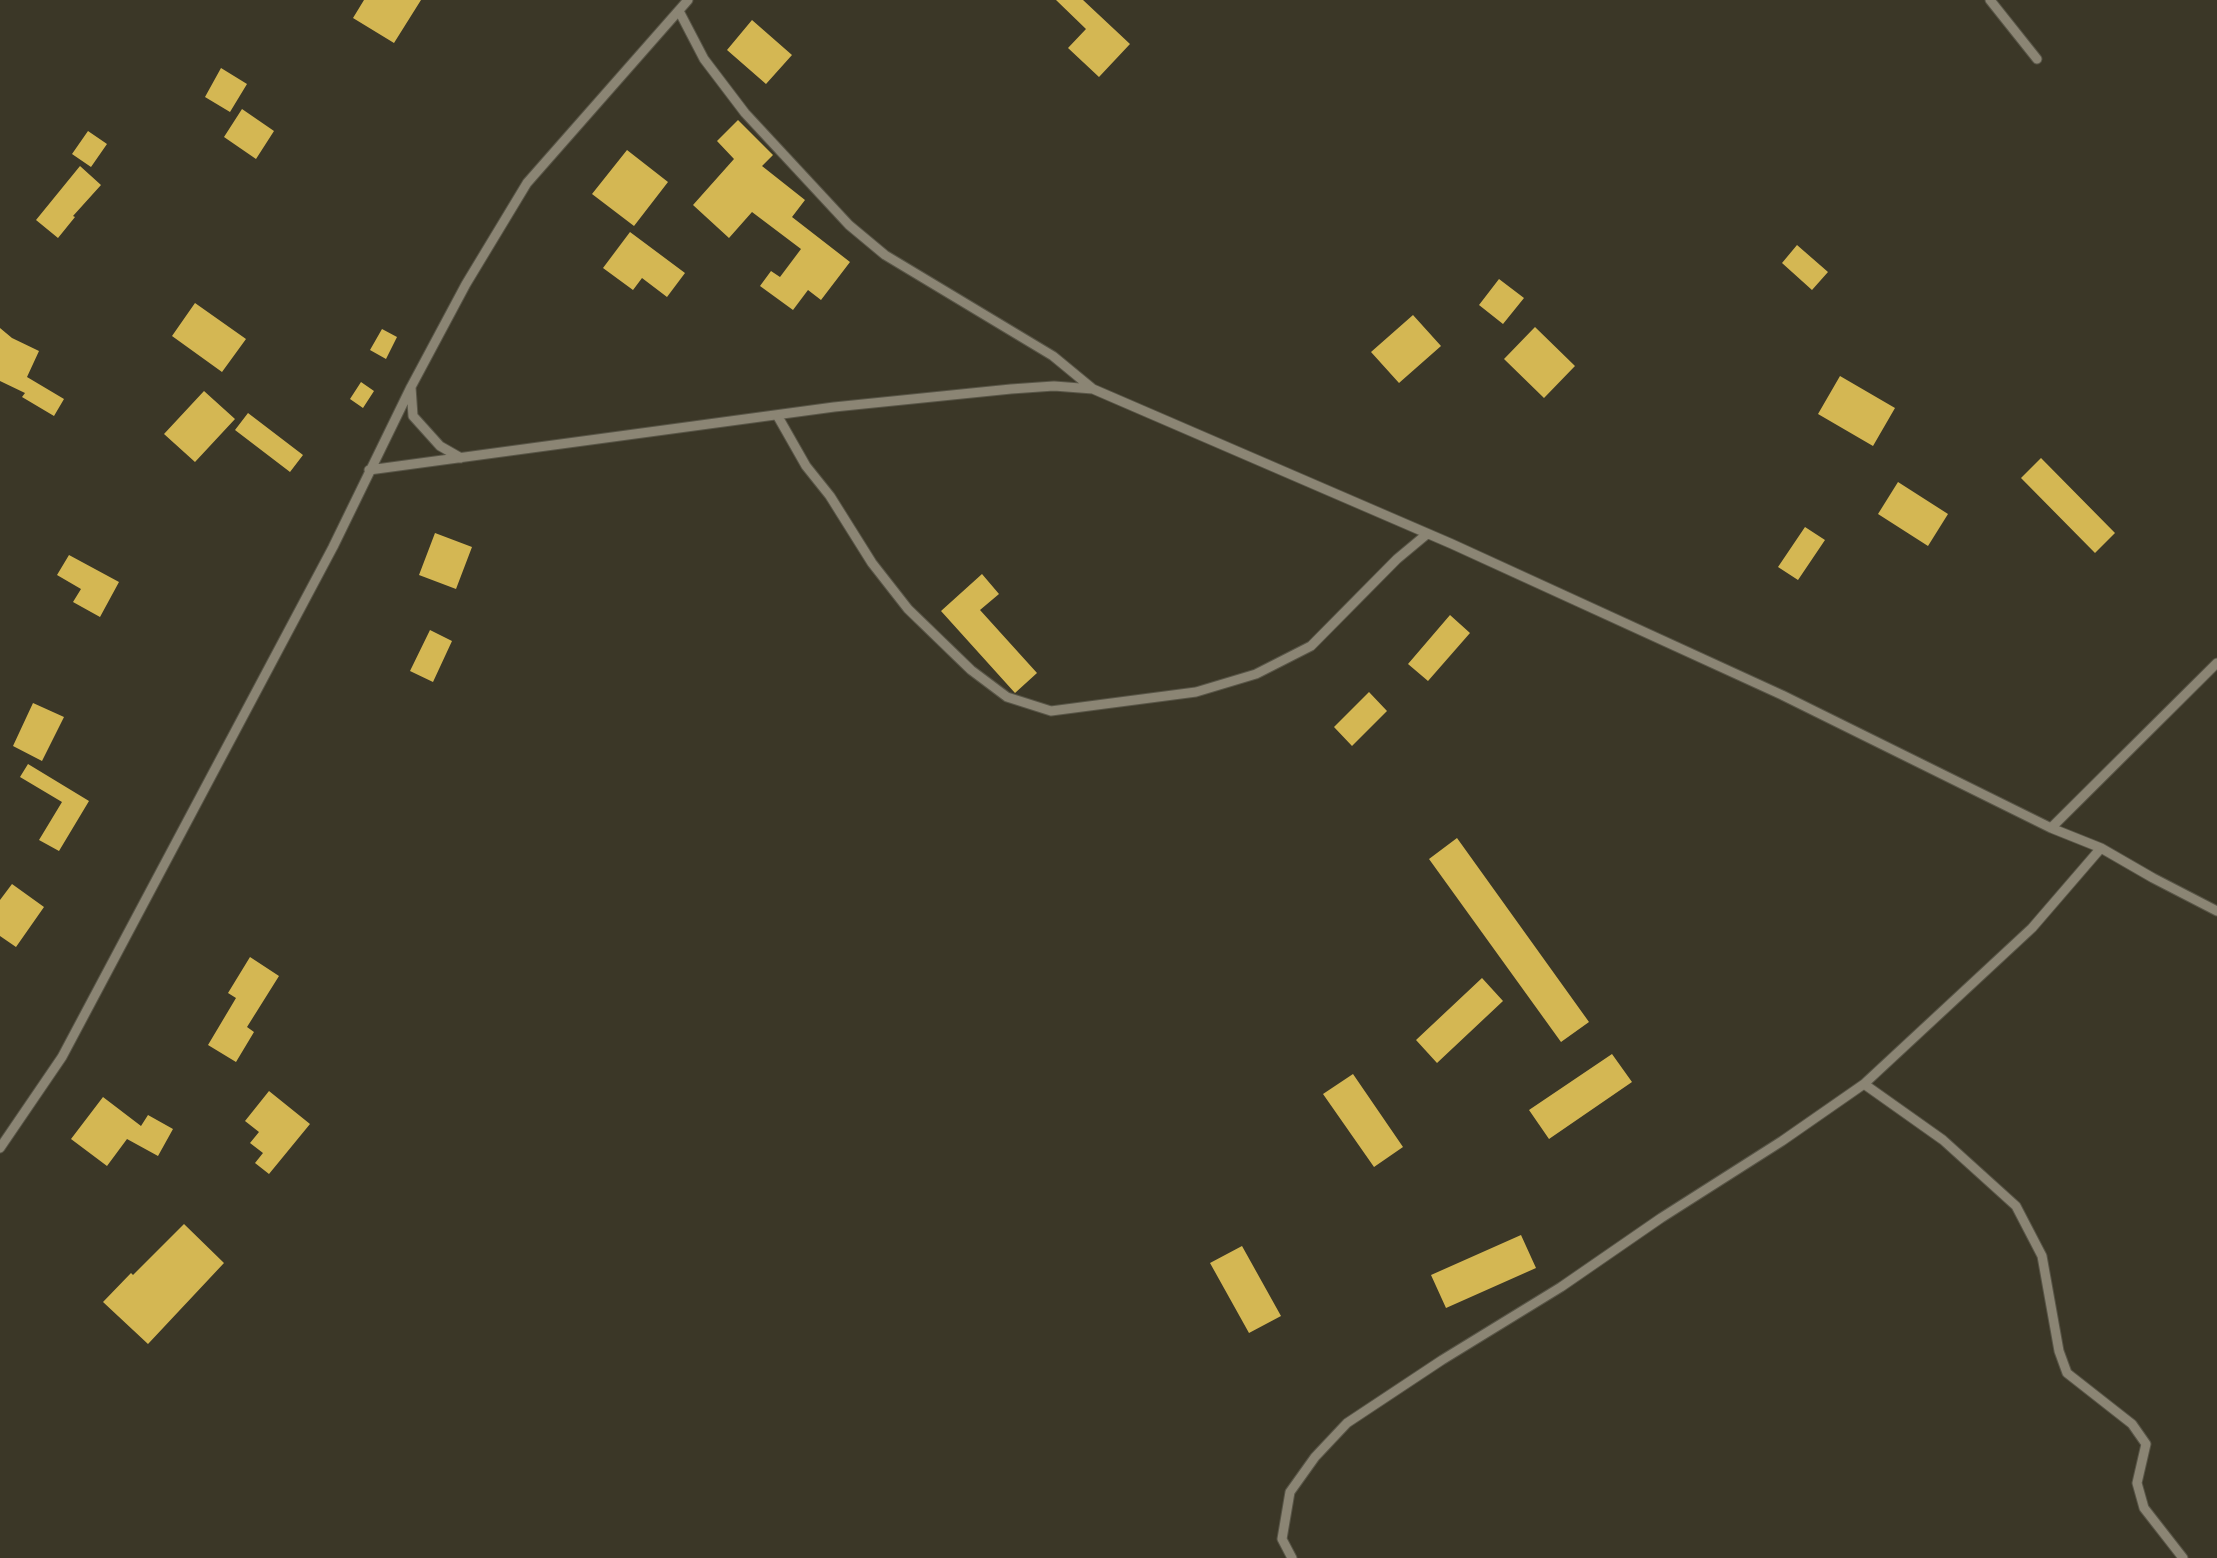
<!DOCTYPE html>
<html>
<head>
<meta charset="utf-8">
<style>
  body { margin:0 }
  canvas { display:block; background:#3b3727 }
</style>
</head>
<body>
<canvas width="2217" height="1558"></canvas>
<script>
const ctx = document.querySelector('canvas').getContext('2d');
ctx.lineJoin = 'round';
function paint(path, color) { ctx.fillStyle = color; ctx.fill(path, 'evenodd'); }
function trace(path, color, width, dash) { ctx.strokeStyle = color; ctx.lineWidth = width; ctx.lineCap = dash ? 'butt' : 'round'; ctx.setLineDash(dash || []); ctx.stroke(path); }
paint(new Path2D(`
  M364,0H421L394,43L353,18Z
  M1056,0H1083L1130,44L1099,77L1068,48L1086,29Z
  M752,20L792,55L766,84L727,50Z
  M221,68L247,84L230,112L205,97Z
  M242,109L274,131L256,159L224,137Z
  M738,120L773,155L762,166L805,200L792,217L850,262L821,300L808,290L793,310L760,286L771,271L780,277L801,249L752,212L729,238L693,205L734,159L717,141Z
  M88,131L107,144L91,167L72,154Z
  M627,150L668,182L634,226L592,194Z
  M80,166L101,185L73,216L75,217L58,238L36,220Z
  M630,232L685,273L667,297L642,278L633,290L603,268Z
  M1797,245L1828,272L1812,290L1782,263Z
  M1499,279L1524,298L1503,324L1479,305Z
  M195,303L246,339L222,372L172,336Z
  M1413,315L1441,346L1399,383L1371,352Z
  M1535,327L1575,366L1544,398L1504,359Z
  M0,328L12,338L39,351L27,377L64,399L54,416L22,397L25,393L0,381Z
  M382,329L397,337L386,359L370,350Z
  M1840,376L1895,408L1873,446L1818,414Z
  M361,382L374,391L363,408L350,399Z
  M204,391L235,419L195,462L164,434Z
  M248,413L303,455L290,472L235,430Z
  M2041,458L2115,533L2095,553L2021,478Z
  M1898,482L1948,514L1928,546L1878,514Z
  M1805,527L1825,540L1798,580L1778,567Z
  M435,533L472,547L456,589L419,575Z
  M69,555L119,582L100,617L73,602L81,589L57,575Z
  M982,574L999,594L980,610L1037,673L1015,693L941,611Z
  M1450,615L1470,633L1428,681L1408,664Z
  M430,630L452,641L433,682L410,671Z
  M1369,692L1387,711L1352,746L1334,727Z
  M33,703L64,717L42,761L13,746Z
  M28,764L89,801L59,851L39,840L62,802L20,777Z
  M1457,838L1589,1022L1561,1042L1429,859Z
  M12,884L44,907L16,947L0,936V900Z
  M250,957L279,976L247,1027L254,1032L236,1062L208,1045L236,998L228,993Z
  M1482,978L1503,1001L1437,1063L1416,1040Z
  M1612,1054L1632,1082L1549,1139L1529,1110Z
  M1353,1074L1403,1147L1374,1167L1323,1094Z
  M269,1091L310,1124L269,1174L255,1163L263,1153L250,1143L259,1132L245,1121Z
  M103,1097L141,1126L148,1115L173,1129L158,1156L127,1139L107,1166L71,1139Z
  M184,1224L224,1263L148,1344L103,1302L131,1273L133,1275Z
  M1521,1235L1536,1268L1446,1308L1431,1275Z
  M1242,1246L1281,1316L1249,1333L1210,1263Z`), '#d4b753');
const minor = new Path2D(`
  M1990,0L2037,59
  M679,11L704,59L745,113L849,225L885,255L1053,356L1093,389
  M411,387L413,416L440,446L461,458
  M777,415L806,466L830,496L872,563L908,609L971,670L1007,697L1051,711L1196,692L1256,674L1311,646L1397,559L1427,534
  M369,470L834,407L1011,389L1054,386L1093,389L1452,544L1782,695L2051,828L2101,848L2153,878L2217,911
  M2051,828L2217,663
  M1864,1084L1943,1140L2016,1206L2042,1256L2059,1351L2067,1373L2132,1424L2146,1444L2137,1483L2144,1508L2183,1558
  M0,1148L62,1057L333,547L411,387L466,284L527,183L688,0
  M1292,1558L1282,1539L1290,1492L1315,1457L1347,1423L1442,1360L1561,1287L1661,1218L1782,1141L1864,1084L2032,928L2101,848`);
trace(minor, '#585547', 11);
trace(minor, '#8b8574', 9);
</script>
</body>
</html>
